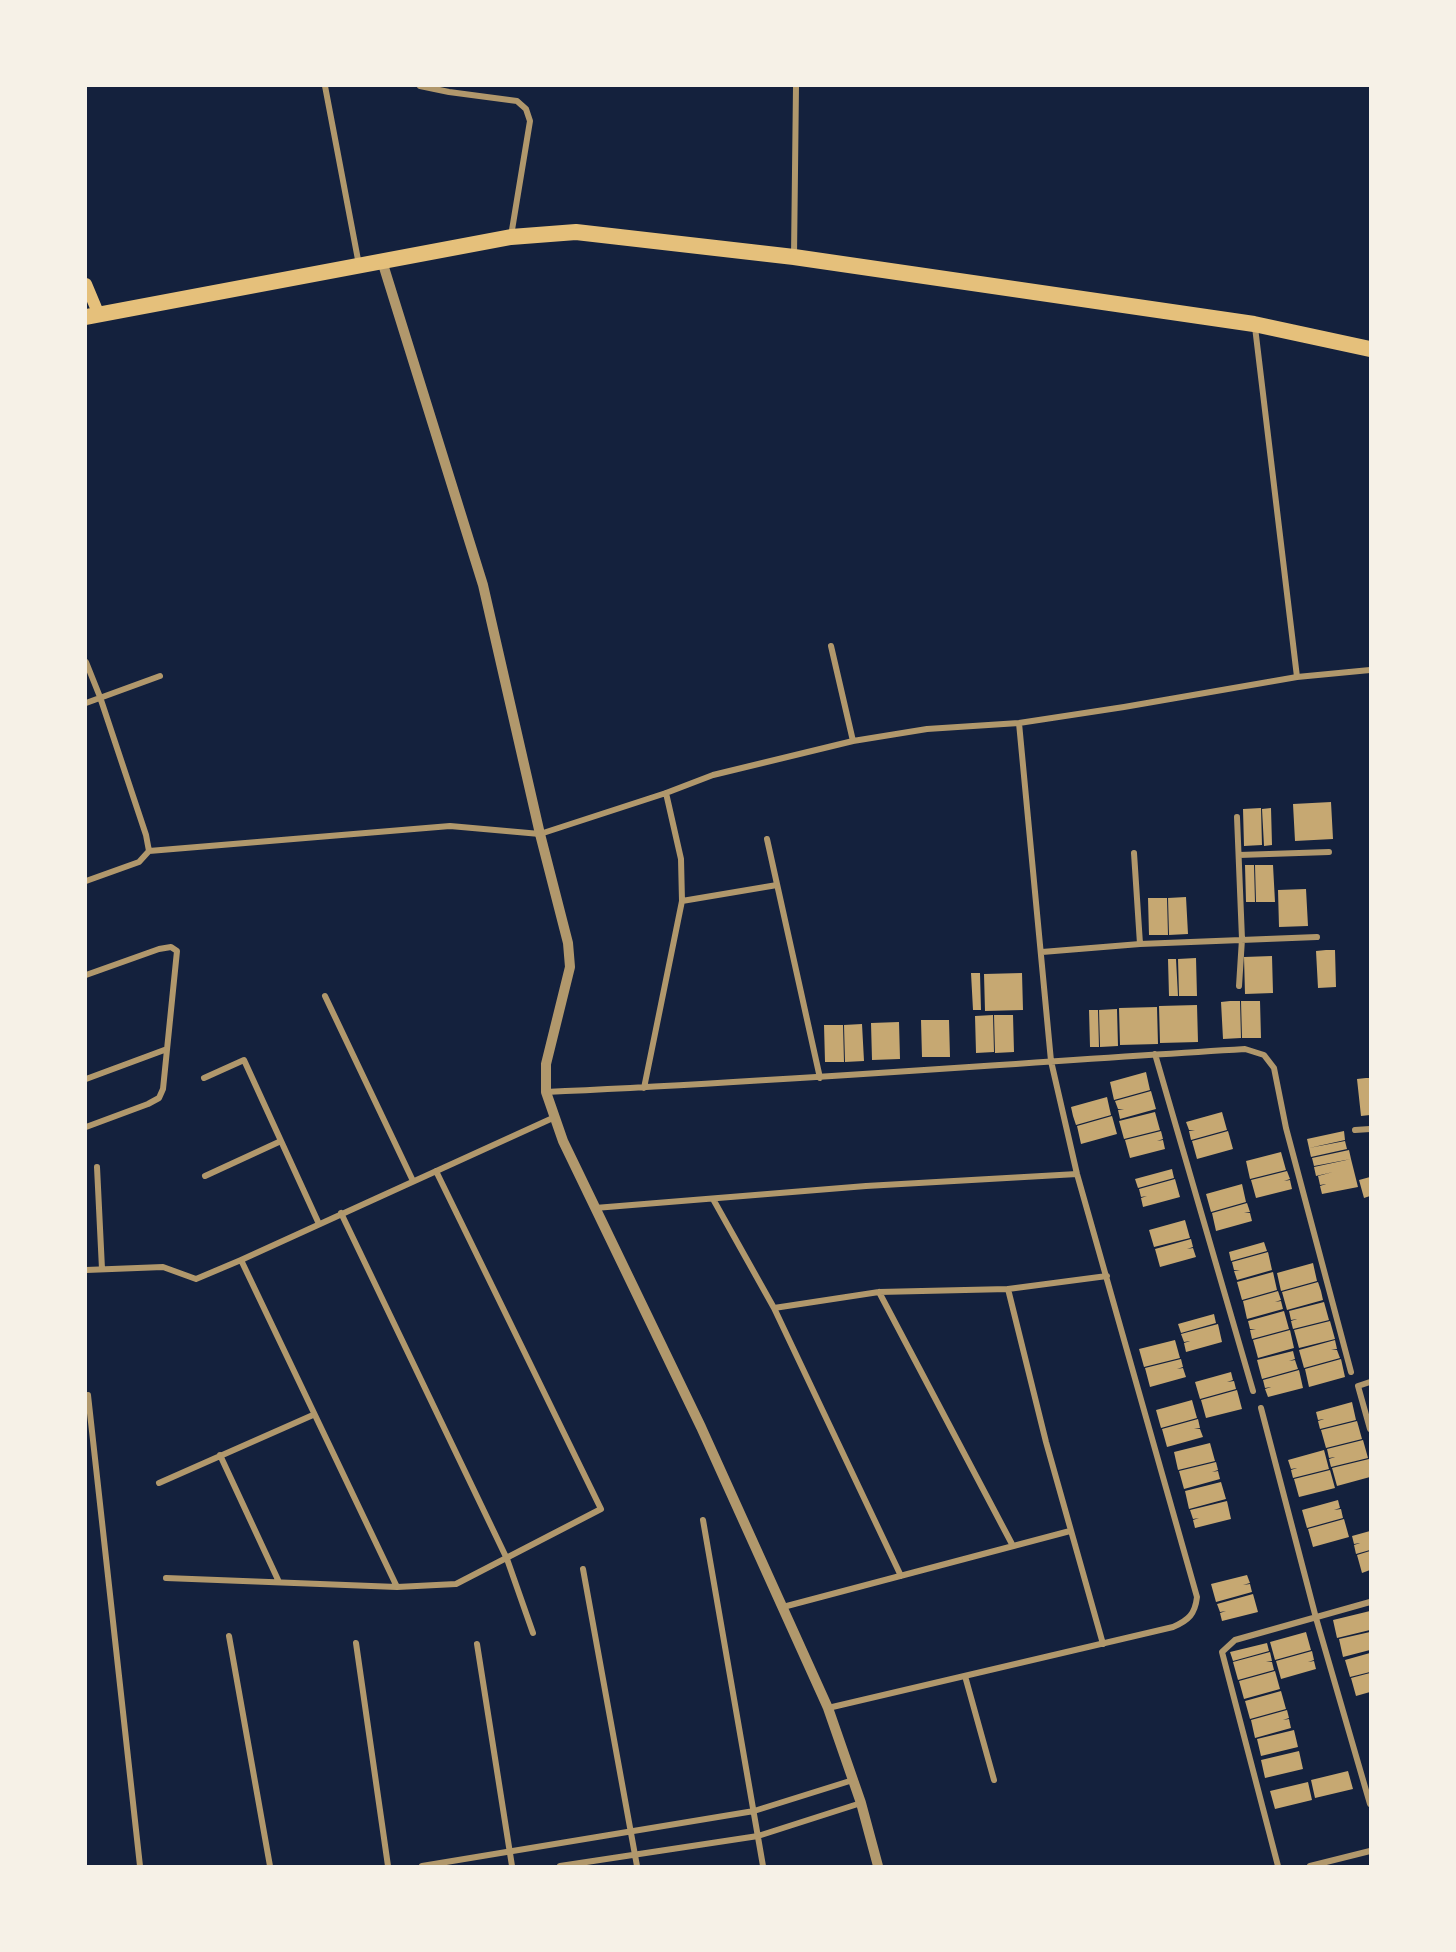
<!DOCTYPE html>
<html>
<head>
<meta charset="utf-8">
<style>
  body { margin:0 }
  #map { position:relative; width:1456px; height:1952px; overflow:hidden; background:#14213d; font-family:Karla,sans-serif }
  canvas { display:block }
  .frame { position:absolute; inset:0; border:87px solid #f6f1e7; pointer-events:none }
</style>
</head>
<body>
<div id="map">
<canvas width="1456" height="1952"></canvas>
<div class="frame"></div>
</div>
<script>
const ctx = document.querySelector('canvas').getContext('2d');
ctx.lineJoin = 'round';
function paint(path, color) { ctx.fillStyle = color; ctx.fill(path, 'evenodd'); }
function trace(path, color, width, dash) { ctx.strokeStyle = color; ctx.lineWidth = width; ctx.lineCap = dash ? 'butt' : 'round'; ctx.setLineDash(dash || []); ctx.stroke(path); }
paint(new Path2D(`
  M1331,802L1333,839L1295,841L1293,804Z
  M1261,808L1262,845L1244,846L1243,809Z
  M1271,808L1272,845L1264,846L1262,809Z
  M1245,865H1254L1255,902H1246Z
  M1255,865H1273L1275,902H1256Z
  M1306,889L1308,926L1279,927L1278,890Z
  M1186,897L1188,934L1169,935L1168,898Z
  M1148,898H1167L1168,935H1149Z
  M1326,950H1335L1336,987L1318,988L1316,951Z
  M1272,956L1273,993L1245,994L1244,957Z
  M1196,958L1197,996H1179L1178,959Z
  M1168,959H1176L1178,996H1169Z
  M971,973H980L981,1010H973Z
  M1022,973L1023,1010L985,1011L984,974Z
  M1230,1001H1240L1241,1038L1223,1039L1221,1002Z
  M1241,1001H1260L1261,1038H1242Z
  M1197,1005L1198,1042L1160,1043L1159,1006Z
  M1157,1007L1158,1044L1120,1045L1119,1008Z
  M1117,1009L1118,1046L1100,1047L1099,1010Z
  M1089,1010H1098L1099,1047H1090Z
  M993,1015L994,1052L976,1053L975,1016Z
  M994,1015H1013L1014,1052L995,1053Z
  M921,1020H949L950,1057H922Z
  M899,1022L900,1059L872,1060L871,1023Z
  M862,1024L864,1061L845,1062L844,1025Z
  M824,1025H843L844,1062H825Z
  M1146,1072L1148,1081L1142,1082L1148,1081L1150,1090L1114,1100L1110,1082Z
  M1366,1078H1370V1115L1361,1116L1357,1079Z
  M1151,1091L1156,1109L1120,1119L1118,1110L1124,1109H1118L1115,1101Z
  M1107,1097L1111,1115L1076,1125L1073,1116L1079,1115L1073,1116L1071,1107Z
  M1155,1112L1160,1130L1124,1139L1119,1121Z
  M1222,1112L1227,1130L1191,1140L1189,1131L1195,1130H1189L1186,1122Z
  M1112,1116L1117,1134L1081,1144L1077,1126Z
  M1161,1131L1163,1139L1157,1141L1163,1140L1165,1149L1130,1158L1125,1140Z
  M1228,1131L1233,1149L1197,1159L1192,1141Z
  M1344,1131L1345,1140L1309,1148L1307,1139Z
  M1345,1141L1347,1149L1311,1157L1309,1148Z
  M1349,1150L1351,1159L1314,1166L1312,1158Z
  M1281,1152L1286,1170L1250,1179L1246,1161Z
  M1351,1159L1358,1187L1322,1194L1320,1186L1326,1184L1320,1185L1318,1176L1333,1172L1316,1176L1314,1167Z
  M1172,1169L1174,1178L1138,1188L1135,1179Z
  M1287,1171L1290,1179L1284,1181L1290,1180L1292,1189L1256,1198L1251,1180Z
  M1370,1177V1196L1364,1198L1359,1180Z
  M1175,1179L1180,1197L1143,1207L1141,1198L1147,1196L1141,1197L1139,1189Z
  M1242,1184L1246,1202L1211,1212L1206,1194Z
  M1247,1203L1250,1212L1244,1213H1250L1252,1221L1216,1231L1212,1213Z
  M1185,1220L1190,1238L1154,1247L1149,1230Z
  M1191,1239L1193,1247L1187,1249L1193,1248L1196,1257L1160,1267L1155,1249Z
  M1264,1242L1267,1251L1231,1261L1229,1252Z
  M1268,1252L1272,1270L1237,1280L1234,1271L1240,1270H1234L1232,1262Z
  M1313,1263L1317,1281L1281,1291L1277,1273Z
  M1273,1272L1277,1290L1242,1300L1237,1282Z
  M1318,1282L1321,1291L1315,1292L1321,1291L1323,1300L1287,1310L1282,1292Z
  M1278,1291L1281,1300L1275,1302L1281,1301L1283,1309L1247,1319L1243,1301Z
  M1324,1302L1329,1320L1293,1329L1291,1321L1297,1319L1291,1320L1289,1311Z
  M1284,1311L1289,1329L1252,1339L1250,1330L1256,1329H1250L1248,1321Z
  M1214,1314L1216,1323L1181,1333L1178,1324Z
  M1330,1321L1335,1339L1299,1348L1294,1330Z
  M1218,1324L1222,1342L1186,1352L1184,1343L1190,1341L1184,1342L1181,1334Z
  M1290,1330L1294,1348L1258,1358L1253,1340Z
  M1175,1340L1180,1358L1144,1367L1139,1349Z
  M1335,1340L1337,1349L1331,1350H1337L1340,1358L1304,1368L1299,1350Z
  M1293,1351L1295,1359L1289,1361L1295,1360L1298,1369L1262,1379L1257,1360Z
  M1181,1359L1183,1367L1177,1369L1183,1368L1186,1377L1150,1387L1145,1368Z
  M1341,1359L1345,1377L1309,1387L1307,1378L1313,1377L1307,1378L1305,1369Z
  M1299,1370L1303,1388L1268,1397L1265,1389L1271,1387L1265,1388L1263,1380Z
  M1231,1372L1233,1380L1227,1382L1234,1381L1236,1389L1200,1399L1195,1382Z
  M1237,1390L1242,1409L1206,1418L1201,1400Z
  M1192,1400L1197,1418L1161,1428L1156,1410Z
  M1352,1402L1356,1420L1320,1429L1318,1421L1324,1419L1318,1420L1316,1412Z
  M1198,1419L1200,1428L1194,1429H1200L1203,1437L1167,1447L1162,1429Z
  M1357,1421L1362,1439L1326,1448L1321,1430Z
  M1363,1440L1368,1458L1331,1467L1329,1459L1335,1457L1329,1458L1327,1449Z
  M1210,1443L1215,1461L1178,1470L1174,1452Z
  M1324,1450L1329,1469L1293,1478L1291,1470L1297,1468L1291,1469L1288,1460Z
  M1369,1459L1370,1477L1337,1486L1332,1468Z
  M1216,1462L1218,1470L1212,1472L1218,1471L1220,1479L1184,1489L1179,1471Z
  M1330,1470L1335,1488L1299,1497L1294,1479Z
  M1221,1482L1226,1499L1189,1509L1185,1491Z
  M1338,1500L1340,1508L1334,1510L1341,1509L1343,1518L1307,1528L1302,1510Z
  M1227,1501L1231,1519L1195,1528L1193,1520L1199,1518L1193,1519L1190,1510Z
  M1344,1519L1349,1537L1313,1547L1308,1529Z
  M1370,1531V1550L1356,1554L1354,1545L1360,1543L1354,1544L1352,1536Z
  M1370,1551V1570L1362,1573L1357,1555Z
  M1247,1575L1250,1583L1243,1585L1250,1584L1252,1592L1216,1602L1211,1584Z
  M1253,1594L1258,1612L1222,1621L1220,1613L1226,1611L1220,1612L1217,1604Z
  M1370,1611V1630L1337,1638L1333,1620Z
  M1306,1632L1311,1650L1275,1660L1270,1642Z
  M1370,1632V1650L1343,1657L1339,1639Z
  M1267,1643L1269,1651L1233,1661L1230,1652Z
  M1312,1651L1314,1660L1308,1662L1314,1661L1316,1669L1281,1679L1276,1661Z
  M1270,1652L1272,1661L1266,1662H1272L1274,1670L1238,1680L1233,1662Z
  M1370,1653V1672L1350,1677L1345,1660Z
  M1275,1671L1280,1689L1244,1699L1239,1681Z
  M1370,1673V1692L1356,1696L1351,1678Z
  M1281,1691L1286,1709L1250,1719L1245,1701Z
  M1287,1710L1289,1718L1283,1720L1289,1719L1291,1728L1255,1738L1251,1720Z
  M1294,1730L1298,1747L1261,1756L1257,1739Z
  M1299,1751L1303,1769L1265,1778L1261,1760Z
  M1348,1771L1353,1789L1315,1798L1311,1780Z
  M1308,1782L1312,1800L1275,1809L1270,1791Z`), '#c6a872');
trace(new Path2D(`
  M325,86L359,265
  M420,86L449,92L517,101L526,109L530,121L511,236
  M794,256L796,86
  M831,646L853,741
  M86,662L100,697L146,835L149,851L139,862L86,881
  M1297,677L1370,670
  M86,703L160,676
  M1237,817L1242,939L1239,986
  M767,839L820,1078
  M149,851L450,826L540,834L666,793L713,775L853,741L927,729L1019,723L1124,707L1297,677L1255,327
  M1134,853L1140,944
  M1239,855L1329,852
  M682,901L777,885
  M1042,952L1140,944L1317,937
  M86,975L159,949L171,947L177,951L163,1089L159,1098L148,1104L86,1127
  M325,996L413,1181
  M1155,1054L1253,1391
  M204,1078L244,1060L319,1224
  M86,1079L167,1049
  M644,1088L682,901L681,859L666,793
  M546,1092C779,1082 1012,1063 1245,1049L1264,1055L1274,1068L1286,1128L1351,1372
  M1355,1130L1370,1129
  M97,1167L102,1269
  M205,1176L281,1141
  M713,1199L774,1308L901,1576
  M595,1208L866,1186L1077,1174
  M341,1213L507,1559L533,1633
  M241,1260L397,1587
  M86,1270L163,1267L196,1279L241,1260L555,1117
  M1008,1289L1046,1442L1103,1644
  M879,1292L1013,1546
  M774,1308L879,1292L1008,1289L1107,1276
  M1370,1382L1358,1386L1370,1429
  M88,1395L140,1866
  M1261,1408L1316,1618L1370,1804
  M220,1455L279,1582
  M159,1483L313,1415
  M703,1520L763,1866
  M583,1569L637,1866
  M166,1578L397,1587L456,1584L601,1509L436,1171
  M783,1607L1070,1531
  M229,1636L270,1866
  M356,1643L388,1866
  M477,1644L512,1866
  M965,1676L994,1780
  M828,1708L1173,1627C1189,1620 1195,1614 1197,1597L1077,1174L1051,1061L1019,723
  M422,1866L754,1811L853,1780
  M560,1866L758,1836L861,1803
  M1278,1866L1222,1652L1235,1640L1370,1602
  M1310,1866L1370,1851`), '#b1986c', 6);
trace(new Path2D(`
  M382,261L483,585L540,834L568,943L570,967L546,1064V1092L563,1141L701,1427L828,1708L861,1803L878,1866`), '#b1986c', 10);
trace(new Path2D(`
  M86,284L99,315`), '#e5c07b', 12);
trace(new Path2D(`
  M86,317L511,237L576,232L794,257L1254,324L1370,349`), '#e5c07b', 16);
</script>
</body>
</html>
